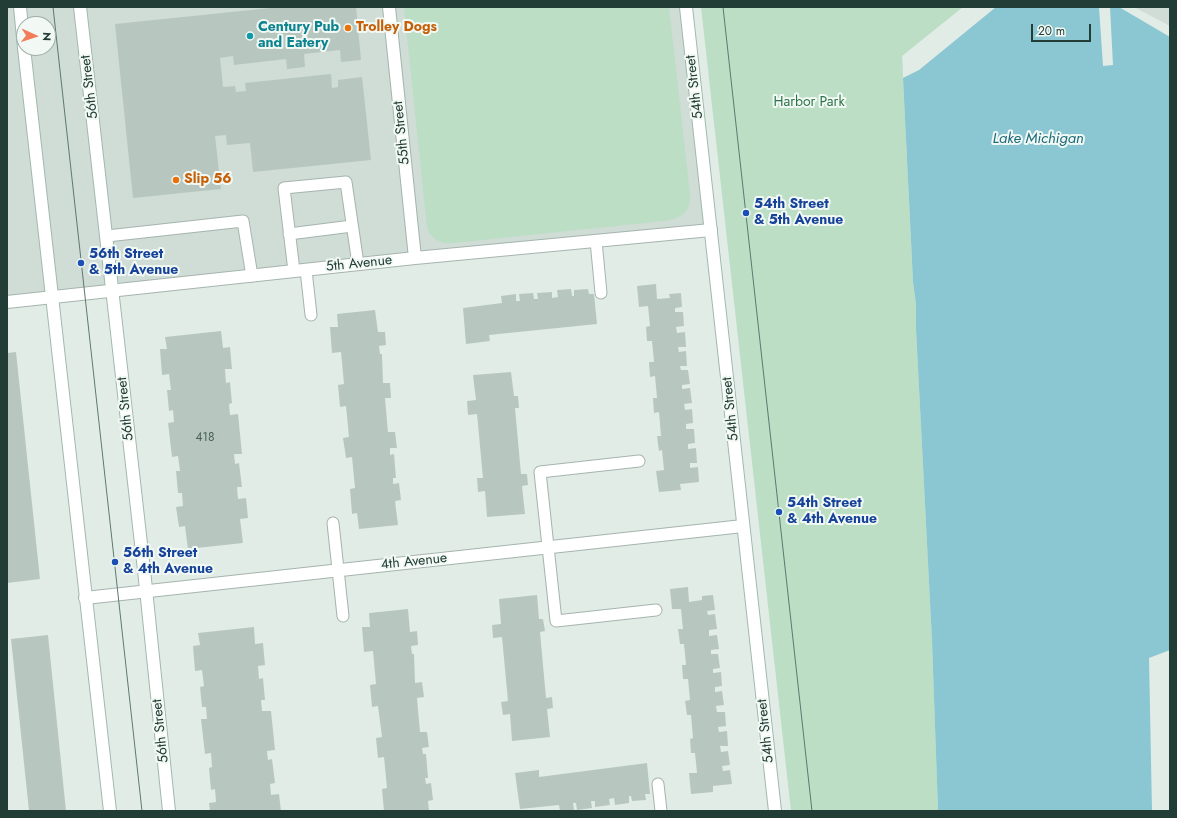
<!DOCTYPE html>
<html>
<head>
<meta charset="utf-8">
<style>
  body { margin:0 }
  #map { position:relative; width:1177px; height:818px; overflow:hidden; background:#e2ece7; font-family:Jost,sans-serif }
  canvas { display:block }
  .frame { position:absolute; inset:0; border:8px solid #223d36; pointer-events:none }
  .north { position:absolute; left:16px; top:16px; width:40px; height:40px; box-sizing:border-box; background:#f2f9f5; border:1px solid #9faea9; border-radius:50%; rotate:93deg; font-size:11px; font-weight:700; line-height:16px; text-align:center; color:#223d36 }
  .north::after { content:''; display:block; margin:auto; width:14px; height:18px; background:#f27d5a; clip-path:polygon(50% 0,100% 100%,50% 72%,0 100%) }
  .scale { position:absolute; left:1031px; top:24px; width:60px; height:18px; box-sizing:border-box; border:2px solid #223d36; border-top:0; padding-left:5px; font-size:12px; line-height:14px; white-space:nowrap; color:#223d36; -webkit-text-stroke:3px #f2f9f5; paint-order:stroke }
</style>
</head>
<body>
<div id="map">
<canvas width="1177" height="818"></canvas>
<div class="frame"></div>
<div class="north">N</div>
<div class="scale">20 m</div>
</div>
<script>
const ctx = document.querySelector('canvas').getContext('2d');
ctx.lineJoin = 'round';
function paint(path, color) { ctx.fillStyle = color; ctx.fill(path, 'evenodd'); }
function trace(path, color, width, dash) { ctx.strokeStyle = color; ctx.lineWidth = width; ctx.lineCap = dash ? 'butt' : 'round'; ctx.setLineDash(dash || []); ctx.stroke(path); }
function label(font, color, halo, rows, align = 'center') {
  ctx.font = font + ' Jost,sans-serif'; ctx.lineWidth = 4; ctx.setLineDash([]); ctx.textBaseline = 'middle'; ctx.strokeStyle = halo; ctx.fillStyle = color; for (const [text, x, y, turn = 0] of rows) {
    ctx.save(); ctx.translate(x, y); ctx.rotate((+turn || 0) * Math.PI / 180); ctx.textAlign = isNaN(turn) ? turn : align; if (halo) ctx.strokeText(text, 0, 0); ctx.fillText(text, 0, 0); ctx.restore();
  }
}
paint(new Path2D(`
  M7,7H686L711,230L7,302ZM24,24H48V48H24Z
  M1131,7H1170V29Z`), '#d0dcd6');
paint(new Path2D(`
  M404,7H669L690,194C691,212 681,219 664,221L454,243C441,244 432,240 427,228Z
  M701,7H967L902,58L913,282L916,304V329L932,641L938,811H791Z`), '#bbdec4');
paint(new Path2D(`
  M967,7H1131L1170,29V650L1149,658L1152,811H938L932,641L916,329V304L913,282L902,58Z`), '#8ac7d2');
paint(new Path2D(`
  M963,7H996L919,70L903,78L902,56Z
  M1099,7H1110L1113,65L1103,66Z
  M1119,7H1134L1170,26V37Z`), '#e2ece7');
paint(new Path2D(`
  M280,7H356L361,60L341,62L340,50L304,54L305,67L287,69L286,59L234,65L233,56L220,58L223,87L235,86L236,92L246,91L245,83L331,74L332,88L338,87V80L362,77L371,160L253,172L250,143L227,145L226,135L215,136L221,189L133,198L115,24Z
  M656,284L657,299L670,298L669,294L681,293L682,307L675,308V312H683L684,326L676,327L677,333L685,332L686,347H678L679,352L686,351L687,366H680L681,370H688L690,384L682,385V389L690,388L692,403L684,404L685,410L692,409L693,423L686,424V429H694L695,443L688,444V449L696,448L697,463H690V468L698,467L699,482L680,484L681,490L659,492L656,471L664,470L662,450L659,451L657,436H661L659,412L654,413L653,398H657L655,376L650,377L649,362H654L652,341H647L646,327L650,326L648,306L639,307L637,286Z
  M571,289L572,296H574V290L588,289L589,294H594L597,324L489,335L490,341L466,344L463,308L502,303L501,296L516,294V301H520L519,294L533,293L534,299H538L537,293L552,292V298L558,297L557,290Z
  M375,310L378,332H385L386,345L379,346L380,354H382L383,383H390L391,398H385L388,432H395L397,448H390V455L394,454L396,478H393V484L399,483L401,500L395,501L398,525L359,529L357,513L352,514L350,489L355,488L352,457L346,458L343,438L349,437L346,406L340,407L338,385L344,384L341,352L332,353L330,327H338L337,314Z
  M221,331L223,348L230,347L232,369H225L226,383L230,382L232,403L229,404L230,415L238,414L242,454H234L235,464L239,463L242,487H237L238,499L246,498L248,518L240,519L243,543L188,549L185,526L179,527L176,507L183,506L182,493H178L176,471H180L178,456L172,457L168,423L174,422L173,410L169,411L167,390H171L169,374L162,375L160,349H167L165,337Z
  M16,352L40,579L7,583V353Z
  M511,372L514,396H518L519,408H515L521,474H527L528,485L522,486L525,514L487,517L485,491L478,492L477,478H483L477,414L468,415L467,401L476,400L473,375Z
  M688,587L689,602L702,600V596L713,595L715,610L707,611L708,615L715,614L717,629L709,630V636L717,635L719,649L711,650V654H718L720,668L713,669V673L721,672L722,686L715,687V692L722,691L724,705L716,706L717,712H725L726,726L718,727L719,732L727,731L728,746H720L721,752L728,751L730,765L722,766L723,771L730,770L732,784L713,786V792L691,794L689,773H697L695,753H691L690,739L693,738L691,715H687L685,701L690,700L688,679H683L682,665H686L684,644H680L678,629H683L681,609H672L670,589Z
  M537,595L539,619H543L545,631L540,632L546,698L552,697L553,708L547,709L550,737L512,741L510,714L503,715L501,702L508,701L502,637L493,638L492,625L501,624L499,599Z
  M408,609L410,632L417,631L418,645L411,646L412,654H414L415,683L422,682L424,697L417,698L420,732H427L429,747L422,748L423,754H426L428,778H425L426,784L431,783L433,800L428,801L429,811H384L382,789L387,788L384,757L378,758L376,738L382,737L378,706L372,707L370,685L376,684L373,651L364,652L362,627H370L369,613Z
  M254,627L255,644L263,643L265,665L258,666L259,679L263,678L265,700H261L262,711H271L275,750L267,751L268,760L272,759L275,783L270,784L271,795L279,794L281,811H210L209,803L216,802L215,789L211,790L209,768L212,767L211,753L205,754L201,719H207L206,707H202L200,687L204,686L202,670L195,671L193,646L200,645L198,633Z
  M48,635L66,811H29L11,639Z
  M647,763L650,794H645L646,800L632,801L631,796H629V803L615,805L614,798L609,799L610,805L595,807V801H591L592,808L577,810L576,803H573L574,810L567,811H560L559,805L520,809L515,773L539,770V777Z`), '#b7c7c0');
const lane = new Path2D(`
  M289,234L352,226
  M107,236L243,221L252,276
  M596,241L601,293
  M306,270L311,315
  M294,271L284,188L346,182L358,264
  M639,461L540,472L556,621L656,610
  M333,523L343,616
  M658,784L661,811`);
const street = new Path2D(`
  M389,7L415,258
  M7,302L415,258L711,230
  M85,598L743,526`);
const secondary = new Path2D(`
  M20,7L24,48
  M80,7L144,570L169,811
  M686,7L775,811
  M24,48L110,811`);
trace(lane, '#a5b4ae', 13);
trace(street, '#a5b4ae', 14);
trace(secondary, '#a0b8af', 14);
trace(lane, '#fff', 11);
trace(street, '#fff', 12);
trace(secondary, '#fff', 12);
trace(new Path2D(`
  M53,7L142,811
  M723,7L812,811`), '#5c7971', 1);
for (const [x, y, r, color] of [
  [348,28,4,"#e8710a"],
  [250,36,4,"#0f9aa8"],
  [176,180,4,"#e8710a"],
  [746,213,4,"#1a4fb4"],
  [81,263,4,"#1a4fb4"],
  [779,512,4,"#1a4fb4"],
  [115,562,4,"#1a4fb4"]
]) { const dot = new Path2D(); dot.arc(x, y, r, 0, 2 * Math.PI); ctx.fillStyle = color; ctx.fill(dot); trace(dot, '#f2f9f5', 1.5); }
label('12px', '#476058', null, [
  ["418",205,438]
]);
label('bold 14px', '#0d838f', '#f2f9f5', [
  ["Century Pub",258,28],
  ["and Eatery",258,44]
], 'left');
label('bold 14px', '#c56008', '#f2f9f5', [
  ["Trolley Dogs",356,28],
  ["Slip 56",184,180]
], 'left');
label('14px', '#223d36', '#f2f9f5', [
  ["56th Street",90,87,-97],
  ["54th Street",695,87,-97],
  ["55th Street",402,133,-96],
  ["5th Avenue",359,264,-6],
  ["56th Street",126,409,-96],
  ["54th Street",731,409,-96],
  ["4th Avenue",414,562,-6],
  ["56th Street",161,731,-96],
  ["54th Street",766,731,-96]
]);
label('14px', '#2c7447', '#f2f9f5', [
  ["Harbor Park",809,103]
]);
label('bold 14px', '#164399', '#f2f9f5', [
  ["54th Street",754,205],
  ["& 5th Avenue",754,221],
  ["56th Street",89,255],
  ["& 5th Avenue",89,271],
  ["54th Street",787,504],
  ["& 4th Avenue",787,520],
  ["56th Street",123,554],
  ["& 4th Avenue",123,570]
], 'left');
label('italic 15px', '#1b6b7a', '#f2f9f5', [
  ["Lake Michigan",1038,139]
]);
</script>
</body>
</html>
